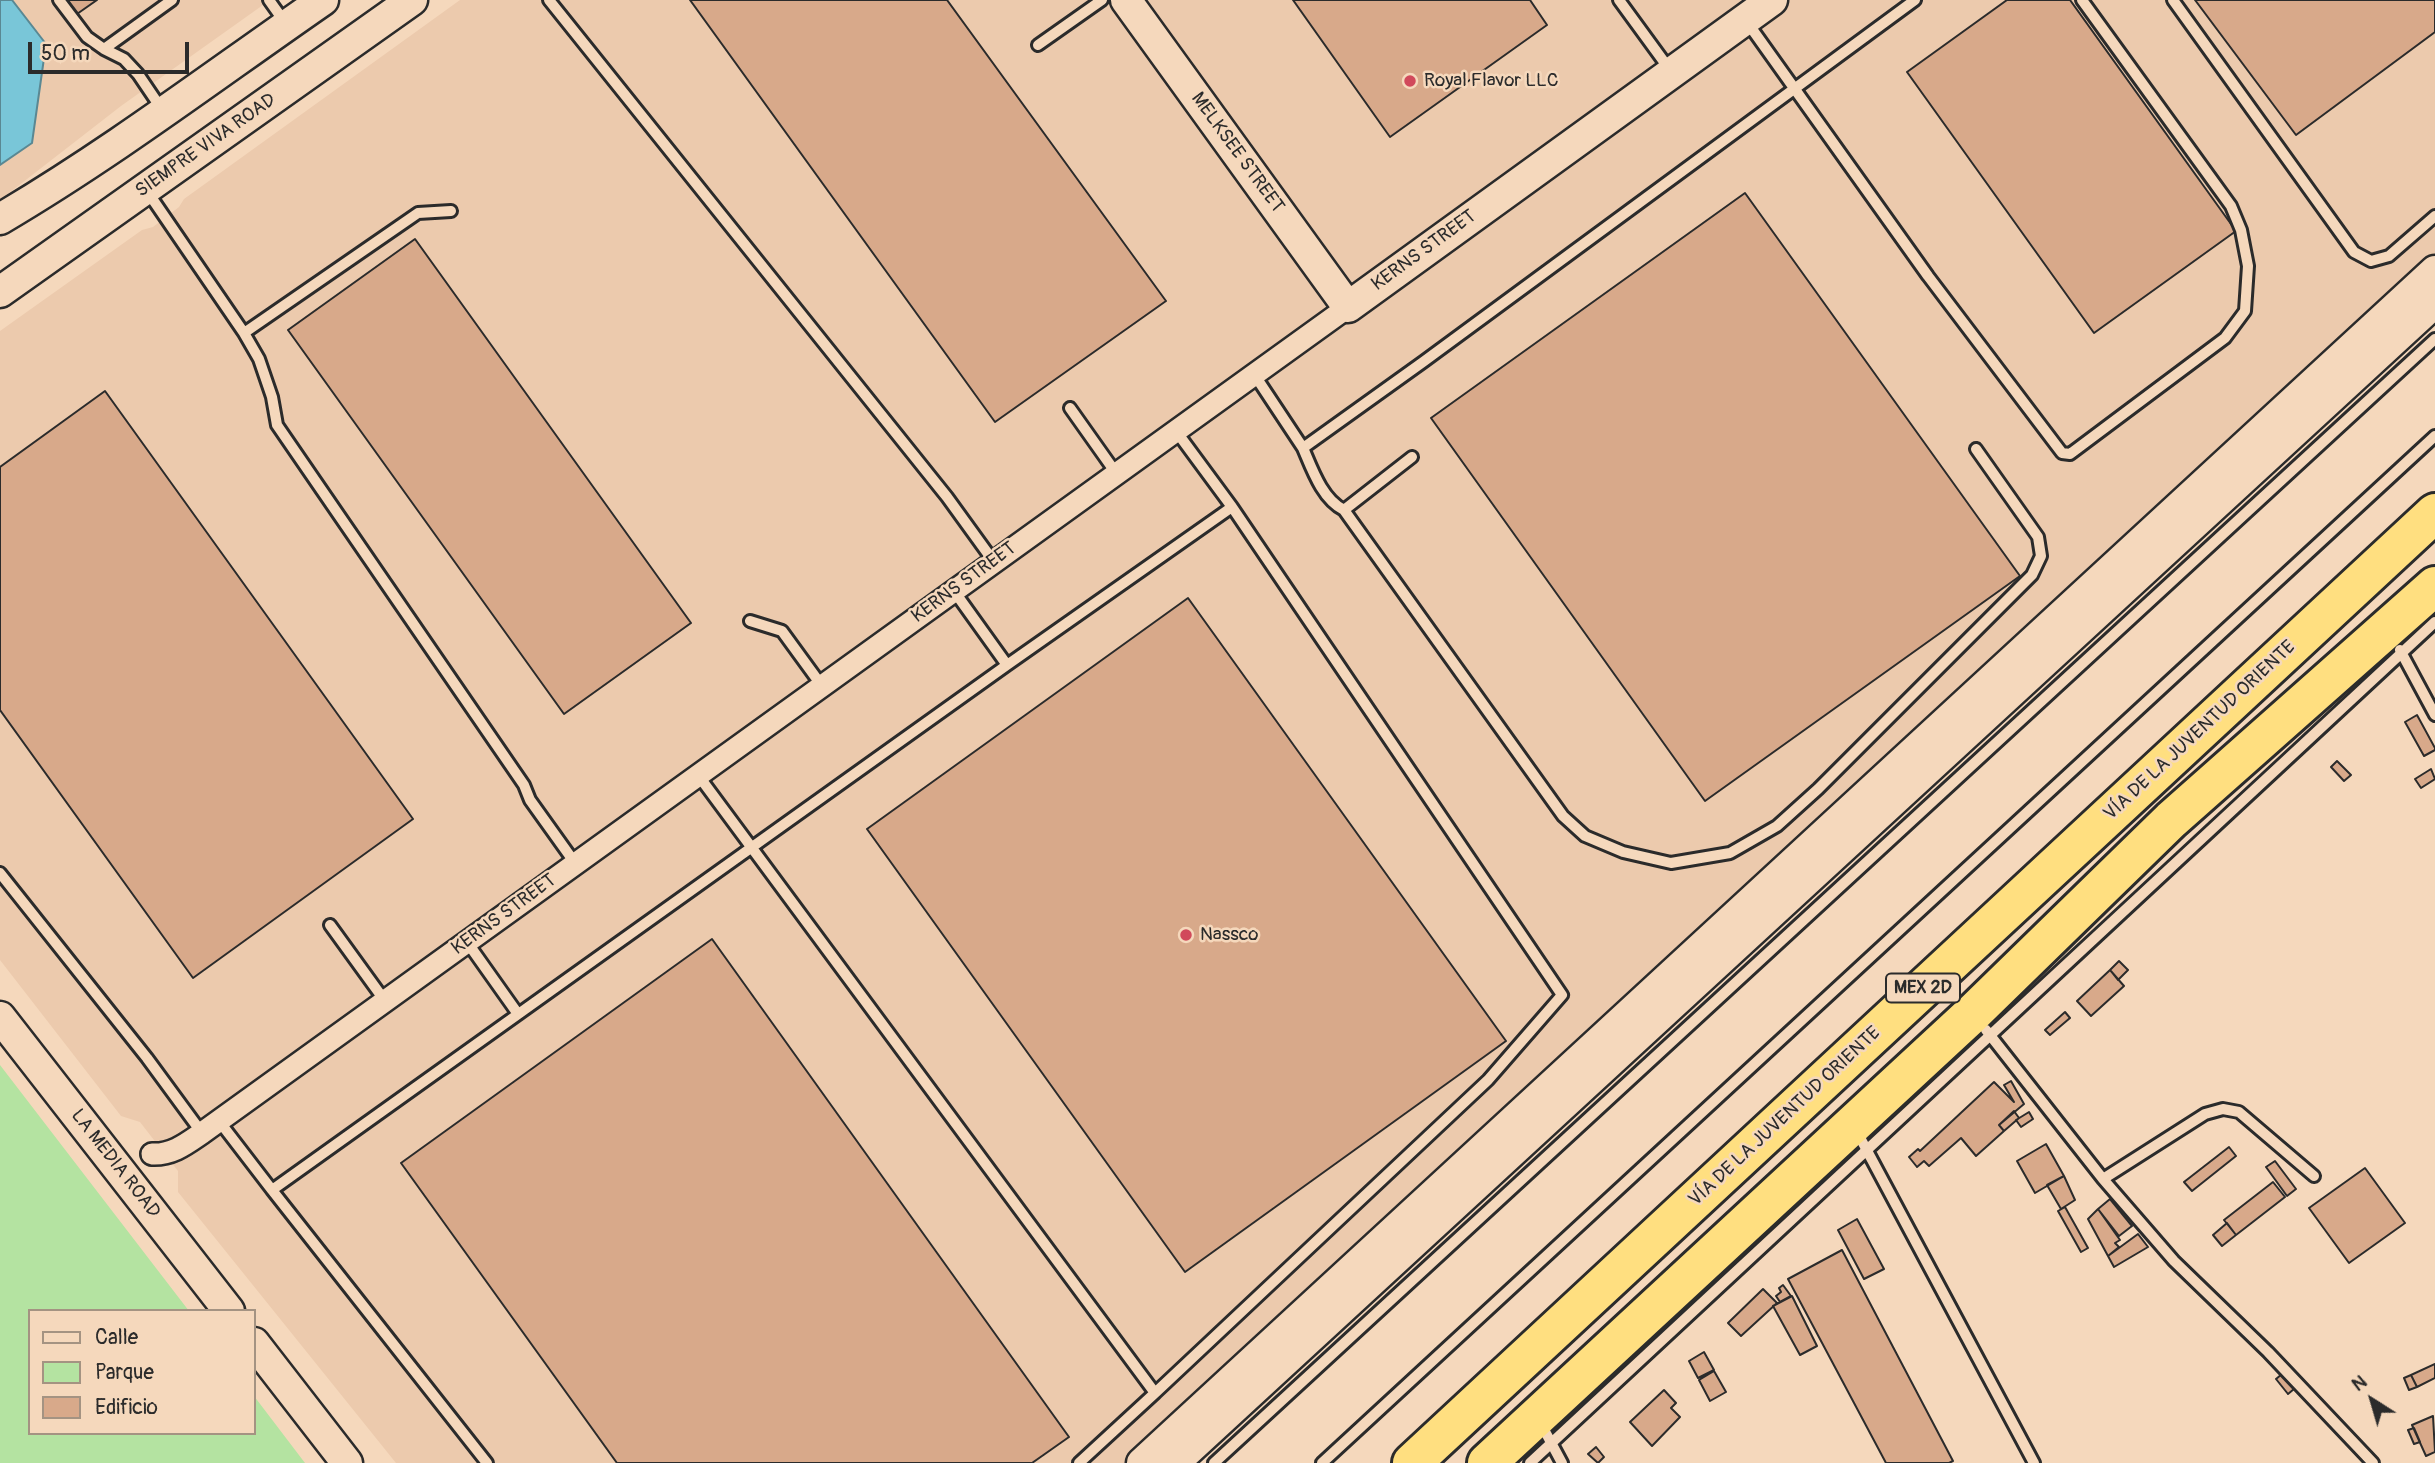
<!DOCTYPE html>
<html>
<head>
<meta charset="utf-8">
<style>
  body { margin:0 }
  #map { position:relative; width:2435px; height:1463px; overflow:hidden; background:#f5d8bc; font-family:Pangolin,sans-serif }
  canvas { display:block }
  .legend { position:absolute; left:28px; top:1309px; width:228px; height:126px; box-sizing:border-box; background:#f5d8bc; border:2px solid #a49382; margin:0; padding:9px 12px; list-style:none; font-size:21px; color:#2b2b2b }
  .legend li { display:flex; align-items:center; gap:14px; height:35px }
  .legend b { width:35px; border:2px solid #a49382 }
  .north { position:absolute; left:2337px; top:1365px; width:70px; height:70px; -webkit-text-stroke:5px #f5d8bc; paint-order:stroke; rotate:323deg; font-size:19px; font-weight:700; line-height:28px; text-align:center; color:#2b2b2b }
  .north::after { content:''; display:block; margin:auto; width:24px; height:32px; background:#2b2b2b; clip-path:polygon(50% 0,100% 100%,50% 72%,0 100%) }
  .scale { position:absolute; left:28px; top:42px; width:161px; height:32px; box-sizing:border-box; border:4px solid #2b2b2b; border-top:0; padding-left:9px; font-size:21px; line-height:24px; white-space:nowrap; color:#2b2b2b; -webkit-text-stroke:5px #f5d8bc; paint-order:stroke }
</style>
</head>
<body>
<div id="map">
<canvas width="2435" height="1463"></canvas>
<ul class="legend">
<li><b style="height:9px;background:#f5d8bc"></b>Calle</li>
<li><b style="height:19px;background:#b4e3a1"></b>Parque</li>
<li><b style="height:19px;background:#d8a98a"></b>Edificio</li>
</ul>
<div class="north">N</div>
<div class="scale">50 m</div>
</div>
<script>
const ctx = document.querySelector('canvas').getContext('2d');
ctx.lineJoin = 'round';
function paint(path, color) { ctx.fillStyle = color; ctx.fill(path, 'evenodd'); }
function trace(path, color, width, dash) { ctx.strokeStyle = color; ctx.lineWidth = width; ctx.lineCap = dash ? 'butt' : 'round'; ctx.setLineDash(dash || []); ctx.stroke(path); }
function label(font, color, halo, rows, align = 'center') {
  ctx.font = font + ' Pangolin,sans-serif'; ctx.lineWidth = 5; ctx.setLineDash([]); ctx.textBaseline = 'middle'; ctx.strokeStyle = halo; ctx.fillStyle = color; for (const [text, x, y, turn = 0] of rows) {
    ctx.save(); ctx.translate(x, y); ctx.rotate((+turn || 0) * Math.PI / 180); ctx.textAlign = isNaN(turn) ? turn : align; if (halo) ctx.strokeText(text, 0, 0); ctx.fillText(text, 0, 0); ctx.restore();
  }
}
paint(new Path2D(`
  M0,0H270L121,106L0,200Z
  M460,0H2435V312L1188,1463H396L178,1192V1171L140,1122L121,1116L0,960V331L142,230L153,227L179,207L184,199Z`), '#eccaad');
paint(new Path2D(`
  M0,1065L189,1311H30V1433H254V1396L305,1463H0Z`), '#b4e3a1');
const water = new Path2D(`
  M0,0H12L46,44L32,143L0,165Z`);
paint(water, '#79c6d8');
trace(water, '#5a8893', 2);
const building = new Path2D(`
  M66,0H97L77,14Z
  M690,0H947L1166,301L995,422Z
  M1293,0H1530L1547,25L1390,137Z
  M2007,0H2070L2236,231L2094,333L1907,72Z
  M2195,0H2435V32L2296,135Z
  M1745,193L2020,576L1705,801L1431,418Z
  M415,239L691,623L564,714L288,330Z
  M105,391L413,819L193,978L0,710V467Z
  M1188,598L1506,1041L1185,1272L867,829Z
  M2417,715L2435,748V750L2424,756L2405,722Z
  M2337,761L2351,775L2344,781L2331,767Z
  M2431,769L2435,779L2421,788L2415,779Z
  M712,939L1069,1437L1032,1463H617L401,1163Z
  M2119,961L2128,970L2118,980L2110,970Z
  M2110,970L2124,986L2091,1016L2077,1001Z
  M2065,1012L2070,1018L2050,1035L2045,1030Z
  M2011,1081L2024,1104L1999,1125L2004,1131L1976,1156L1961,1138L1929,1166L1924,1161L1917,1167L1909,1157L1918,1149L1920,1151L1994,1082L2014,1102L2004,1085Z
  M2014,1111L2019,1118L2004,1131L1999,1125Z
  M2029,1112L2033,1119L2021,1127L2016,1120Z
  M2046,1144L2064,1176L2035,1193L2017,1161Z
  M2229,1147L2236,1156L2192,1191L2184,1182Z
  M2275,1161L2296,1189L2287,1196L2266,1167Z
  M2365,1168L2405,1223L2349,1263L2309,1208Z
  M2064,1176L2075,1200L2061,1209L2047,1185Z
  M2273,1182L2285,1197L2236,1235L2224,1220Z
  M2110,1199L2132,1226L2119,1236L2098,1209Z
  M2065,1207L2088,1248L2081,1252L2058,1211Z
  M2098,1209L2120,1240L2115,1243L2119,1247L2108,1256L2088,1219Z
  M1857,1219L1884,1269L1864,1279L1838,1230Z
  M2227,1223L2236,1235L2222,1246L2213,1235Z
  M2138,1234L2148,1247L2114,1267L2108,1256Z
  M1842,1250L1953,1461L1949,1463H1886L1788,1279Z
  M1783,1285L1791,1296L1780,1302L1776,1296L1781,1292L1779,1288Z
  M1763,1289L1777,1303L1741,1336L1728,1323Z
  M1792,1296L1817,1346L1800,1355L1773,1306Z
  M1704,1352L1714,1370L1698,1378L1689,1361Z
  M2435,1364V1378L2417,1387L2411,1375Z
  M1714,1371L1726,1392L1710,1401L1699,1380Z
  M2282,1374L2294,1389L2288,1394L2276,1379Z
  M2411,1375L2417,1387L2409,1390L2404,1378Z
  M1664,1390L1676,1403L1671,1408L1680,1417L1652,1446L1630,1422Z
  M2433,1416L2435,1452L2426,1456L2412,1425Z
  M2414,1428L2420,1442L2414,1444L2408,1430Z
  M1596,1447L1604,1457L1598,1463L1588,1454Z`);
paint(building, '#d8a98a');
trace(building, '#2b2b2b', 2);
const lane = new Path2D(`
  M59,0L87,37L104,49L124,59L138,74L163,111
  M269,0L286,24
  M549,0L947,497L994,562
  M1619,0L1670,70
  M2173,0L2354,252L2371,261L2389,256L2435,216
  M1747,22L1928,276L2062,453L2070,454L2225,338L2245,311L2248,266L2241,230L2231,206L2082,0
  M1038,45L1102,0
  M104,49L172,0
  M147,191L244,333L259,359L272,397L277,425L524,785L530,800L575,863
  M244,333L418,213L451,211
  M1254,374L1303,448L1423,362L1915,0
  M1070,408L1116,473
  M1303,448C1312,469 1322,499 1344,510L1563,816L1585,836L1623,852L1671,863L1730,853L1777,826L1818,789L2032,575L2041,556L2038,537L1976,449
  M1344,510L1412,457
  M954,591L1007,665
  M750,621L782,631L822,686
  M2400,650L2435,715
  M698,775L1155,1393L1079,1463
  M0,873L147,1058L202,1133
  M330,925L385,1001
  M467,942L518,1014
  M1986,1030L2103,1179L2174,1261L2268,1352L2373,1463
  M219,1121L272,1190
  M1856,1130L2034,1463
  M2103,1179L2205,1114L2223,1109L2239,1112L2314,1176
  M1155,1393L1488,1080L1562,995L1232,507
  M1540,1422L1562,1463
  M487,1463L272,1190L1007,665L1232,507L1176,431
  M1214,1463L2435,339
  M1322,1463L2435,436
  M1530,1463L2435,622`);
const street = new Path2D(`
  M152,1154C172,1155 186,1144 202,1133L1348,307`);
const secondary = new Path2D(`
  M1126,0L1348,307L1772,0
  M0,219C112,153 216,74 323,0
  M0,292L412,0
  M0,1017L229,1311
  M254,1343L347,1463
  M1142,1463L2435,271
  M1174,1463L2435,302`);
const highway = new Path2D(`
  M1412,1463L2435,513
  M1487,1463L1972,1014L2171,820L2435,586`);
trace(lane, '#2b2b2b', 16);
trace(street, '#2b2b2b', 26);
trace(secondary, '#2b2b2b', 35);
trace(highway, '#2b2b2b', 44);
trace(lane, '#f5d8bc', 10);
trace(street, '#f5d8bc', 21);
trace(secondary, '#f5d8bc', 30);
trace(highway, '#ffdf80', 38);
for (const [x, y, r, color] of [
  [1410,81,7,"#d1495b"],
  [1186,935,7,"#d1495b"]
]) { const dot = new Path2D(); dot.arc(x, y, r, 0, 2 * Math.PI); ctx.fillStyle = color; ctx.fill(dot); trace(dot, '#f5d8bc', 2.5); }
for (const [x, y, w] of [
  [1923,988,74]
]) { const box = new Path2D(); box.roundRect(x - w / 2, y - 14.5, w, 29, 5); ctx.fillStyle = '#f5d8bc'; ctx.fill(box); trace(box, '#2b2b2b', 2); }
label('bold 18px', '#2b2b2b', null, [
  ["MEX 2D",1923,988]
]);
label('19px', '#2b2b2b', '#f5d8bc', [
  ["Royal Flavor LLC",1424,81],
  ["Nassco",1200,935]
], 'left');
label('19px', '#2b2b2b', '#f5d8bc', [
  ["SIEMPRE VIVA ROAD",206,146,-35],
  ["MELKSEE STREET",1237,153,54],
  ["KERNS STREET",1424,251,-36],
  ["KERNS STREET",964,583,-36],
  ["VÍA DE LA JUVENTUD ORIENTE",2200,731,-43],
  ["KERNS STREET",504,915,-36],
  ["VÍA DE LA JUVENTUD ORIENTE",1785,1117,-43],
  ["LA MEDIA ROAD",115,1164,52]
]);
</script>
</body>
</html>
